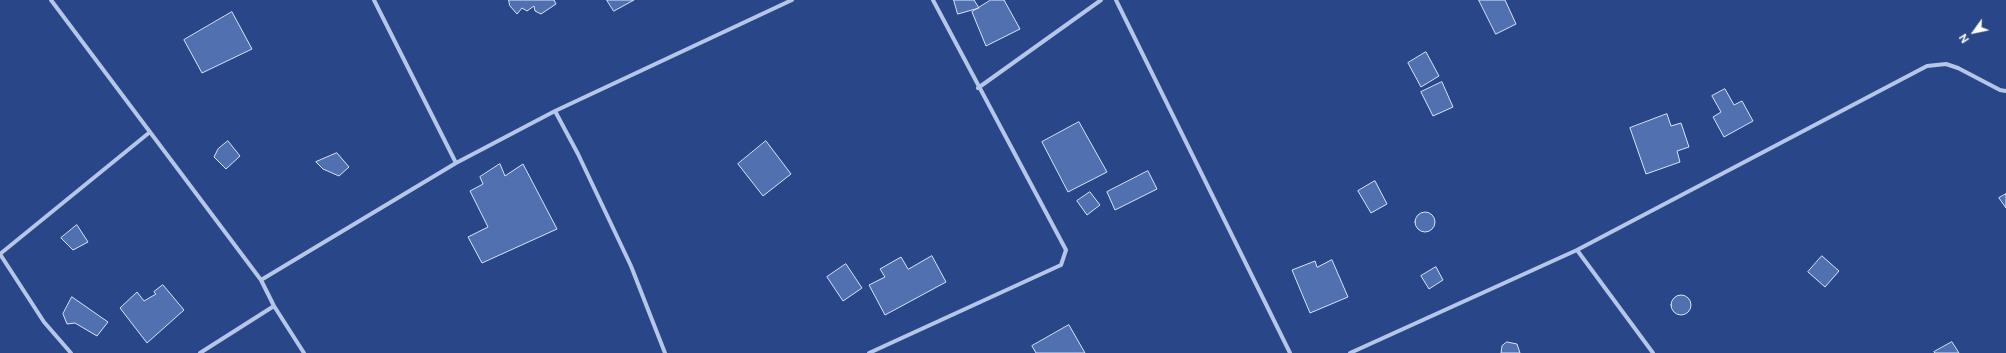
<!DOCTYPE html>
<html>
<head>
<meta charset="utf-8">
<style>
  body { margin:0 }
  #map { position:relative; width:2006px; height:353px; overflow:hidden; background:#284688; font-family:"DM Sans",sans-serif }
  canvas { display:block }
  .north { position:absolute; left:1954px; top:12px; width:40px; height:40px; -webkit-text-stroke:3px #284688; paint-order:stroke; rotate:237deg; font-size:11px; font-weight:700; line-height:16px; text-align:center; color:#fff }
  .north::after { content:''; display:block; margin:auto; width:14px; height:18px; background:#fff; clip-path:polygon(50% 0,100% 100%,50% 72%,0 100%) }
</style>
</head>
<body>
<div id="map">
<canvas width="2006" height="353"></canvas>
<div class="north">N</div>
</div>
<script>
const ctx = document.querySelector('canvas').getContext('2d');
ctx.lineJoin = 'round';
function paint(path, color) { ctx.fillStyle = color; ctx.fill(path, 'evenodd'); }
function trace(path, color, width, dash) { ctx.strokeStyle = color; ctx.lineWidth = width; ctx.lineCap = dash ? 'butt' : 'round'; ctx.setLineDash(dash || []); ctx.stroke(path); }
const building = new Path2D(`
  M509,0H554L556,4L541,14L535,11L534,6L527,11L522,8L517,14L510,6Z
  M607,0H634L614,11Z
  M954,0H974L979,8L958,14Z
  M991,0H1004L1020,29L986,46L972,12Z
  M1479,0H1505L1516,24L1496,34Z
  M232,12L252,49L202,73L184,40Z
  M1426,52L1439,76L1421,87L1408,63Z
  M1442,82L1453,107L1433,116L1421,92Z
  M1725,89L1734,105L1742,101L1753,121L1724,137L1713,117L1721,112L1712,96Z
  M1667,114L1671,126L1681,123L1689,147L1677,151L1680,162L1646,174L1630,128Z
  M1079,122L1107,172L1068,192L1042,142Z
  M228,141L240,156L226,169L214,157L218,149Z
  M766,141L791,174L763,196L738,164Z
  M337,153L349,167L339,176L323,169L316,162Z
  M500,164L505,176L523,164L557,229L482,263L468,237L488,227L470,191L483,184L480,177Z
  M1148,171L1157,189L1115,210L1107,192Z
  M1375,181L1387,204L1371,213L1358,191Z
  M1090,192L1100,205L1087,215L1077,201Z
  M2006,194V208L1999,198Z
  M1415 222a10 10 0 1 1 20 0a10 10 0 1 1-20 0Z
  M77,225L88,242L73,250L61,238Z
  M932,256L946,282L885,315L869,285L885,277L880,269L901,257L908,269Z
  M1822,256L1839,271L1825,287L1808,272Z
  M1332,260L1348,297L1310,313L1292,270L1315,261L1317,267Z
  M846,264L862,288L843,301L827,277Z
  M1436,267L1443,280L1429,289L1421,276Z
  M163,285L184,310L147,343L120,308L137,292L144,301L156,294L154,292Z
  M1671 305a10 10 0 1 1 20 0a10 10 0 1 1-20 0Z
  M72,297L108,322L97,336L75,323L67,324L63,314Z
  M1069,325L1085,353H1036L1032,346Z
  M1507,342L1517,344L1520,353H1501L1502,346Z
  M1952,342L1959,353H1935L1934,352Z`);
paint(building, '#5170b0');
trace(building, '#d9e3f7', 1);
trace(new Path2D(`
  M51,0L261,280L274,306L304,353
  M374,0L456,163
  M1116,0L1290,353
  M978,88L1101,0
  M555,111L578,154L631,266L665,353
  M1577,250L1653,353
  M0,254L150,132
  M0,254L44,322L71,353
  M261,280L456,163L555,111L792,0
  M200,353L274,306
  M869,353L1061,265L1066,250L933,0
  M1350,353L1577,250L1927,66L1946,64L1958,68L2000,90L2006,91`), '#b5c6e9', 4);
</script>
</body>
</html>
